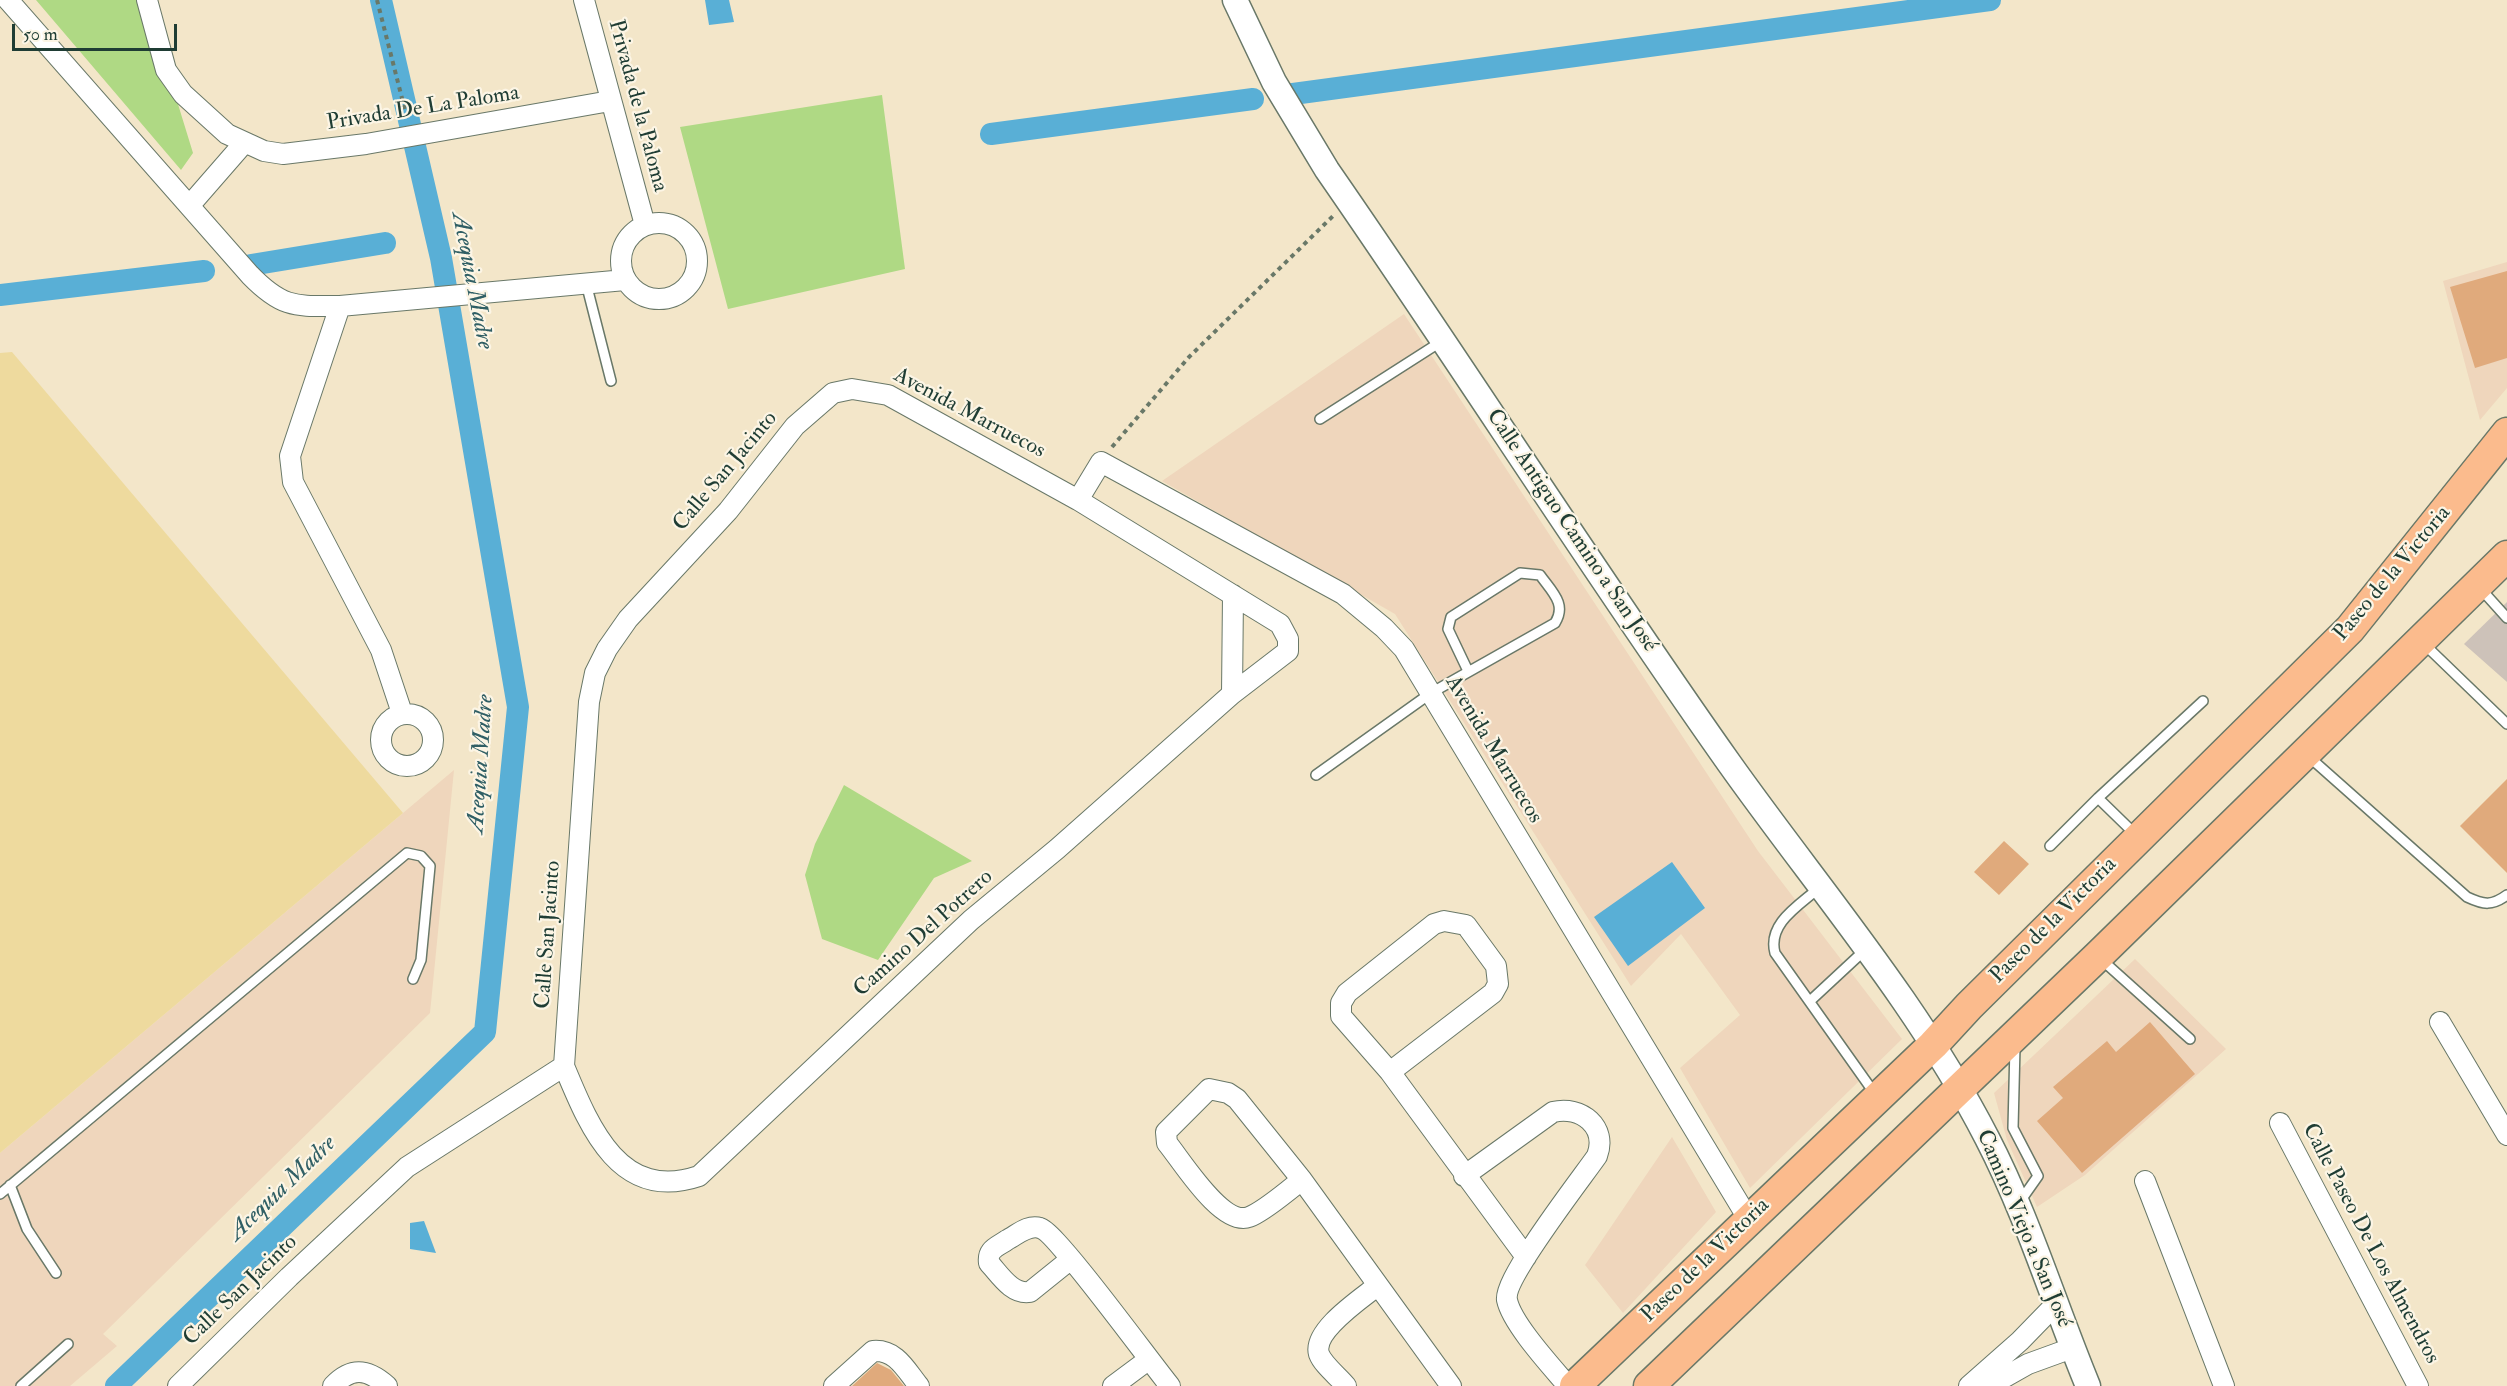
<!DOCTYPE html>
<html>
<head>
<meta charset="utf-8">
<style>
  body { margin:0 }
  #map { position:relative; width:2507px; height:1386px; overflow:hidden; background:#f3e6c9; font-family:"IM FELL Double Pica",serif }
  canvas { display:block }
  .scale { position:absolute; left:12px; top:24px; width:165px; height:27px; box-sizing:border-box; border:3px solid #1f3d34; border-top:0; padding-left:8px; font-size:18px; line-height:21px; white-space:nowrap; color:#1f3d34; -webkit-text-stroke:4px #fcf5e5; paint-order:stroke }
</style>
</head>
<body>
<div id="map">
<canvas width="2507" height="1386"></canvas>
<div class="scale">50 m</div>
</div>
<script>
const ctx = document.querySelector('canvas').getContext('2d');
ctx.lineJoin = 'round';
function paint(path, color) { ctx.fillStyle = color; ctx.fill(path, 'evenodd'); }
function trace(path, color, width, dash) { ctx.strokeStyle = color; ctx.lineWidth = width; ctx.lineCap = dash ? 'butt' : 'round'; ctx.setLineDash(dash || []); ctx.stroke(path); }
function label(font, color, halo, rows, align = 'center') {
  ctx.font = font + ' "IM FELL Double Pica",serif'; ctx.lineWidth = 4.5; ctx.setLineDash([]); ctx.textBaseline = 'middle'; ctx.strokeStyle = halo; ctx.fillStyle = color; for (const [text, x, y, turn = 0] of rows) {
    ctx.save(); ctx.translate(x, y); ctx.rotate((+turn || 0) * Math.PI / 180); ctx.textAlign = isNaN(turn) ? turn : align; if (halo) ctx.strokeText(text, 0, 0); ctx.fillText(text, 0, 0); ctx.restore();
  }
}
paint(new Path2D(`
  M2507,262V388L2480,420L2443,281Z
  M1404,314L1758,851L1902,1039L1750,1188L1680,1068L1740,1015L1681,934L1631,986L1395,614L1162,481Z
  M454,770L430,1013L103,1334L117,1346L70,1386H0V1153Z
  M2135,959L2226,1049L2085,1175L2037,1207L2007,1140L1994,1093Z
  M1672,1137L1716,1212L1623,1313L1585,1265Z`), '#efd6bc');
paint(new Path2D(`
  M2507,602V682L2464,644Z`), '#cdc2b9');
paint(new Path2D(`
  M36,0H146L193,153L181,170Z
  M882,95L905,269L728,309L680,127Z
  M844,785L972,861L934,878L878,960L822,939L805,875L815,844Z`), '#afd984');
paint(new Path2D(`
  M12,352L403,813L0,1153V353Z`), '#eeda9e');
paint(new Path2D(`
  M705,0H729L734,22L709,25Z
  M1672,862L1705,908L1628,966L1594,917Z
  M424,1221L436,1253L410,1249V1223Z`), '#59afd6');
trace(new Path2D(`
  M1293,94L1990,0
  M991,134L1253,99
  M251,265L385,243
  M0,295L204,271
  M116,1386L485,1032L518,707L441,258L381,0`), '#59afd6', 22);
paint(new Path2D(`
  M2507,271V358L2475,368L2450,287Z
  M2507,779V873L2460,826Z
  M2004,841L2029,864L1999,895L1974,872Z
  M2150,1022L2195,1074L2082,1173L2037,1121L2063,1098L2053,1087L2107,1041L2116,1052Z
  M877,1363L891,1370L904,1386H852Z`), '#e0aa7c');
const service = new Path2D(`
  M586,283L611,381
  M1320,419L1442,341
  M2480,588L2507,618
  M2422,642L2507,724
  M2307,755L2467,897C2484,905 2492,906 2507,895
  M1316,775L1431,693L1555,623C1567,604 1552,592 1540,575L1520,573L1451,617L1448,629L1468,671
  M2137,836L2098,798L2203,701
  M2050,846L2098,798
  M1820,887C1800,905 1767,923 1775,953L1875,1094
  M2102,960L2190,1039
  M1810,1001L1866,949
  M2015,1046L2013,1128L2038,1176L2019,1203
  M10,1185L27,1229L56,1273
  M0,1194L407,853L421,856L430,866L421,960L413,979
  M21,1386L68,1344`);
const minor = new Path2D(`
  M8,0L250,275C283,309 296,306 340,306L625,280
  M147,0L166,70L183,94L227,134L264,151L283,154L366,144L610,101
  M584,0L645,225
  M190,205L244,143
  M621 261a38 38 0 1 1 76 0a38 38 0 1 1-76 0Z
  M340,306L290,456L293,482L381,650L402,713
  M852,389L888,395L1078,500L1280,624L1288,639V651L1232,694L1057,849L971,920L699,1176C619,1203 589,1126 564,1066L589,702L595,673L607,649L628,619L728,511L795,426L833,393Z
  M1078,500L1101,462L1343,594L1384,628L1404,649L1749,1220
  M1232,694L1233,595
  M381 740a26 26 0 1 1 52 0a26 26 0 1 1-52 0Z
  M2440,1022L2507,1135
  M1390,1072L1493,993L1498,984L1496,966L1466,925L1444,921L1434,924L1347,993L1341,1003V1016L1390,1072L1526,1257
  M2280,1123L2418,1386
  M1464,1176L1553,1112C1581,1105 1608,1127 1597,1156C1581,1179 1503,1279 1507,1300C1512,1324 1552,1367 1568,1386
  M1302,1180C1288,1190 1265,1211 1249,1217C1222,1227 1182,1161 1167,1143L1166,1132L1209,1089L1228,1093L1237,1099L1302,1180L1451,1386
  M2145,1181L2224,1386
  M1071,1259L1030,1292C1012,1295 1000,1275 989,1263C987,1249 997,1247 1007,1240C1017,1235 1028,1224 1040,1228C1056,1232 1151,1363 1170,1386
  M178,1386L289,1277L407,1167L564,1066
  M333,1386C351,1367 367,1368 387,1386
  M834,1386L873,1351C896,1349 906,1370 919,1386
  M1113,1386L1148,1360
  M1346,1386C1339,1377 1323,1365 1319,1354C1312,1331 1361,1299 1377,1286
  M1969,1386L2020,1341L2056,1304
  M1989,1386L2028,1364L2072,1348`);
const tertiary = new Path2D(`
  M1235,0L1274,82L1327,170C1463,366 1591,568 1729,763C1817,887 1917,1002 1987,1138C2028,1217 2054,1304 2088,1386`);
const primary = new Path2D(`
  M1575,1386L1933,1045L1969,1006L2350,629L2507,433
  M1649,1386L2098,956L2507,556`);
trace(service, '#697868', 12);
trace(minor, '#697868', 22);
trace(tertiary, '#697868', 27);
trace(primary, '#697868', 33);
trace(new Path2D(`
  M377,0L407,118
  M1112,447L1189,357L1333,216`), '#697868', 4, [4.5, 4.5]);
trace(service, '#fff', 9);
trace(minor, '#fff', 20);
trace(tertiary, '#fff', 24);
trace(primary, '#fbbb8d', 30);
label('22px', '#1f3d34', '#fcf5e5', [
  ["Privada de la Paloma",637,106,75],
  ["Privada De La Paloma",423,109,-9],
  ["Avenida Marruecos",969,414,28],
  ["Calle San Jacinto",726,472,-50],
  ["Calle Antiguo Camino a San José",1571,531,56],
  ["Paseo de la Victoria",2393,574,-50],
  ["Avenida Marruecos",1493,750,59],
  ["Paseo de la Victoria",2054,921,-45],
  ["Camino Del Potrero",924,934,-42],
  ["Calle San Jacinto",549,935,-86],
  ["Camino Viejo a San José",2023,1229,67],
  ["Calle Paseo De Los Almendros",2370,1244,62],
  ["Paseo de la Victoria",1706,1261,-44],
  ["Calle San Jacinto",241,1291,-44]
]);
label('italic 24px', '#305f65', '#fcf5e5', [
  ["Acequia Madre",471,281,79],
  ["Acequia Madre",482,764,-86],
  ["Acequia Madre",283,1189,-44]
]);
</script>
</body>
</html>
